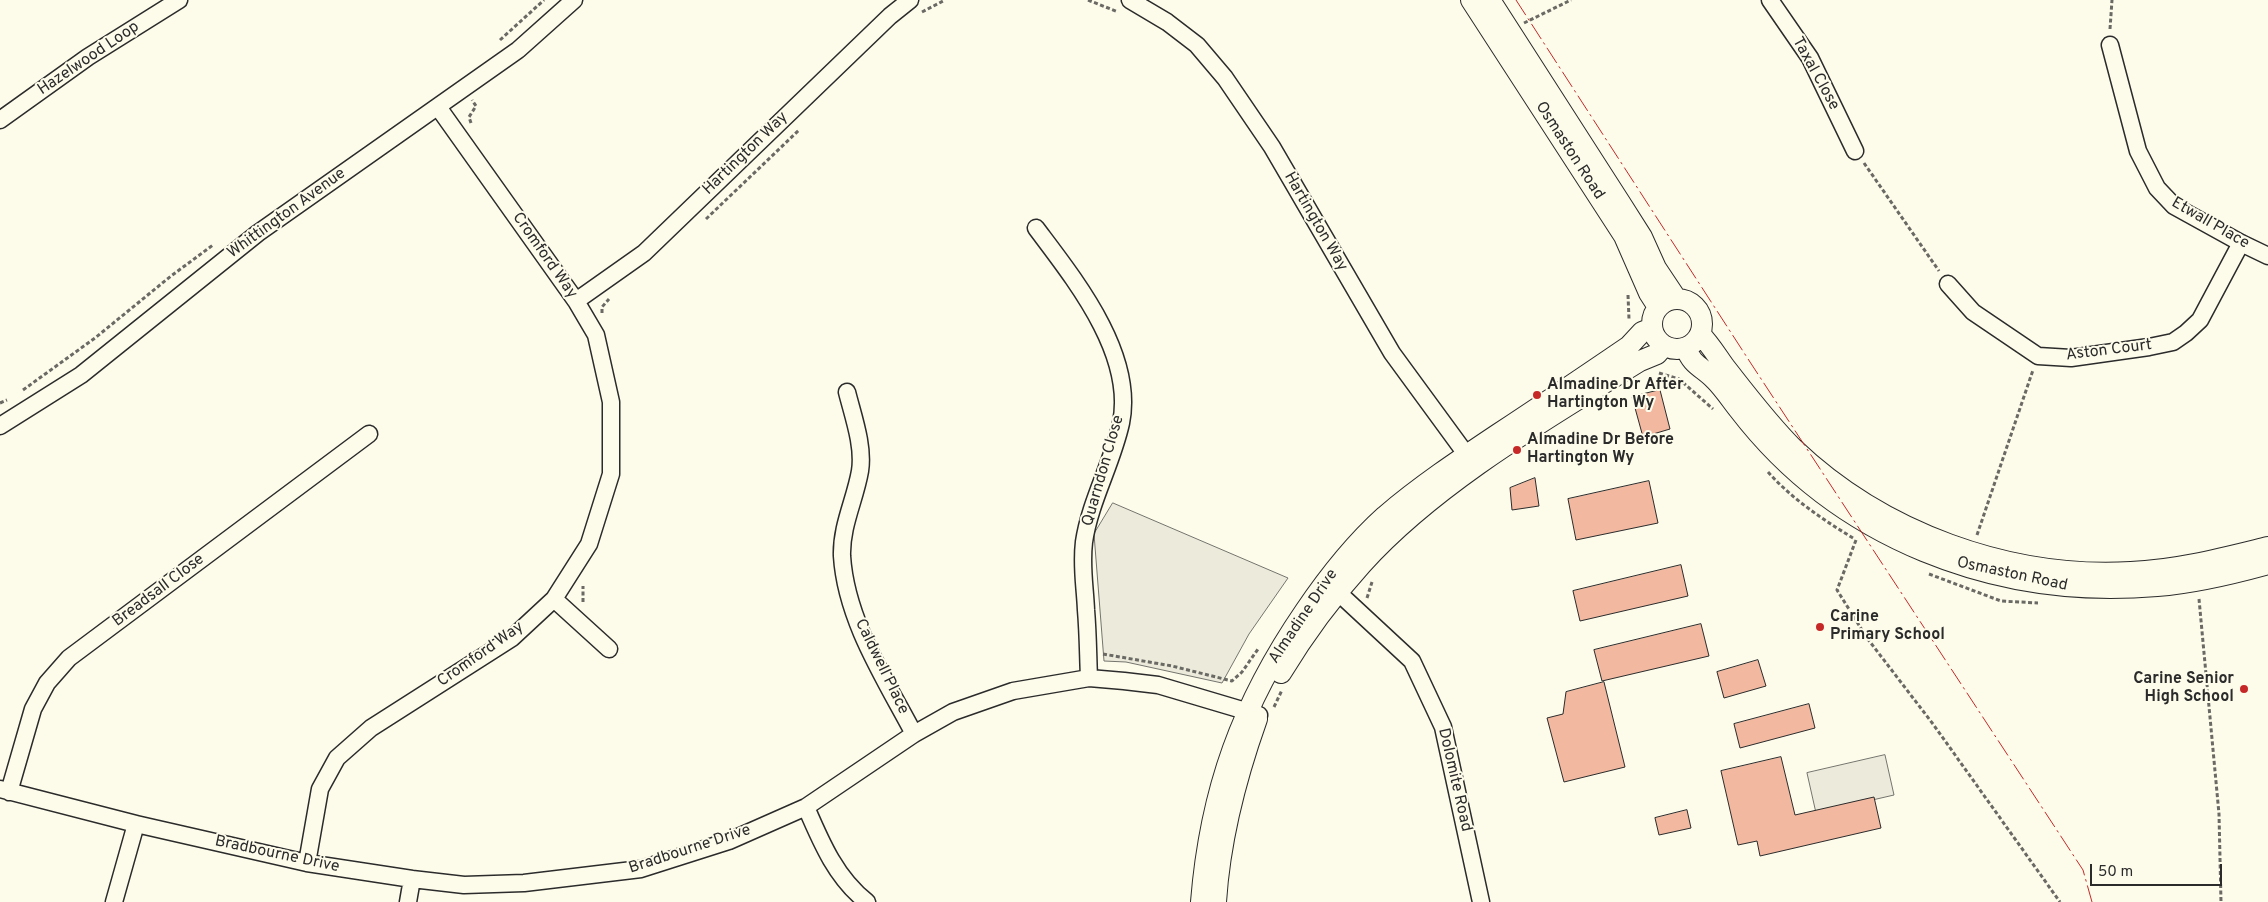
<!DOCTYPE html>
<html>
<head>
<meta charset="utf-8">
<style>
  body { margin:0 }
  #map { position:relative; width:2268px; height:902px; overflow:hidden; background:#fdfbea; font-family:Overpass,sans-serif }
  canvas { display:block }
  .scale { position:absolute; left:2090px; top:864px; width:132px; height:22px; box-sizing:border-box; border:2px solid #2b2b2b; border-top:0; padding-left:6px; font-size:15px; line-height:18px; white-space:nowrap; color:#2b2b2b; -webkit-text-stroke:4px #fdfbea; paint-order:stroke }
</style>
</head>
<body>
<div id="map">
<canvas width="2268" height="902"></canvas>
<div class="scale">50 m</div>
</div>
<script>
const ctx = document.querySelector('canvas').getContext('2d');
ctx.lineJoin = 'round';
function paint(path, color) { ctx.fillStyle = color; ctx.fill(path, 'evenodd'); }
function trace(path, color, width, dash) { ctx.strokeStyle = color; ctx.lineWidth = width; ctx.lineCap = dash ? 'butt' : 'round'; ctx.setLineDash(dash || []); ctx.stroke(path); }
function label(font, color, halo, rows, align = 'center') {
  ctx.font = font + ' Overpass,sans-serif'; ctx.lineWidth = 4; ctx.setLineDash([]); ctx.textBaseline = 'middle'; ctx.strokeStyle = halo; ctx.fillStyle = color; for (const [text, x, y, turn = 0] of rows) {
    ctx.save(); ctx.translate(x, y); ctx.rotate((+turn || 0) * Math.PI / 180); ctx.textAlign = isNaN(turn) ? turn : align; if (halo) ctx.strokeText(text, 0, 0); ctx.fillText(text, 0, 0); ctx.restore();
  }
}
const green = new Path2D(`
  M1113,503L1288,578L1249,634L1222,683L1126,662L1104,661L1094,534Z
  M1885,755L1894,795L1816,813L1807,773Z`);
paint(green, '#ecebdb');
trace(green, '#74746e', 1);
const building = new Path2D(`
  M1660,390L1670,429L1643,437L1632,397Z
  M1535,478L1539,506L1512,510L1510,488Z
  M1649,481L1658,523L1576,540L1568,499Z
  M1681,565L1688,596L1580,621L1573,591Z
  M1701,624L1709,656L1602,681L1594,650Z
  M1758,660L1766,686L1724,698L1717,672Z
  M1604,682L1625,767L1564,782L1547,718L1563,714L1566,692Z
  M1809,704L1815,728L1740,748L1734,724Z
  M1781,757L1795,815L1874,797L1881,828L1760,856L1757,841L1738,845L1721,771Z
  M1687,810L1691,828L1659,835L1655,818Z`);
paint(building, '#f2b8a0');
trace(building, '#2b2b2b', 1);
const minor = new Path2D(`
  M1130,0L1167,22L1197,45L1225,78L1272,147L1392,353L1474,465
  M1770,0L1810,58L1855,151
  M2110,45L2138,151L2157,188L2174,206L2241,243L2268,256
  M0,120L88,57L179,0
  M1036,228C1075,280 1135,354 1121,423C1112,464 1090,501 1084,542C1081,567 1085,586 1086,610C1088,633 1088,655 1089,678
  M1948,284L1973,312L2038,356L2071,358L2149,347L2173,342L2186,333L2200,320L2241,243
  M576,301L644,253L890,16L910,0
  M847,392C853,416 864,446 860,471C855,500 841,526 842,556C846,620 885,679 914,734
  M0,426L81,375L258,233L518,50L574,0
  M1329,584L1412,661L1443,727L1481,902
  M554,599L609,649
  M0,789L136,824L307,863L412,879L464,885L524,883L641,869L729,841L806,807L914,734L953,712L1013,691L1089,678L1124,681L1158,685L1259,715
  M9,792L33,709L47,683L69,658L369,434
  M806,807C821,842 836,878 867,902
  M307,863L320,789L337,758L371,728L512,638L554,599L589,544L611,474V402L596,335L576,301L438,107
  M114,902L136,824
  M408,902L412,879`);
const tertiary = new Path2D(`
  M1471,0L1624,236L1649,293L1658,307
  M1490,0L1621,204L1642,237L1656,268L1676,298
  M1652 324a25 25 0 1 1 50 0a25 25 0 1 1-50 0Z
  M1700,334C1710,344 1717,356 1725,367C1747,395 1768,423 1793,448C1882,533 2009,579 2131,572C2178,570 2223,558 2268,547
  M1686,348C1692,366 1703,367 1715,380C1724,389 1731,400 1739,410C1838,539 1996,600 2157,586C2194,583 2232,574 2268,564
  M1281,673C1304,635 1332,597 1362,564C1435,483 1548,418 1640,361L1657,354L1664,346
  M1201,902C1210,790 1242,703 1305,611C1328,577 1354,544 1385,516C1420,486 1459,460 1498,434C1542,405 1585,376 1629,346L1642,332L1652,328
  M1216,902C1220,839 1236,778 1257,719`);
trace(minor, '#2b2b2b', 19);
trace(tertiary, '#2b2b2b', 22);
trace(new Path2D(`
  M1088,0L1118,12
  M922,12L945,0
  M1524,23L1571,0
  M2110,29L2112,0
  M500,40L544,0
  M471,123L469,117L476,106L472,100
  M1864,163L1939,271
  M706,219L799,130
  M1628,295L1629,319
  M602,313V307L609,299
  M1659,373L1679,379L1713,409
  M23,390L95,338L171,276L213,245
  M0,403L7,400
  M1768,472C1792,499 1822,519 1853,538
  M1977,535L2033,370
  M1856,540L1837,590L1867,638L1933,724L2060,902
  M1929,574L2001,601L2038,603
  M1367,598L1372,582
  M2199,599L2219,814L2221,902
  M583,602V586
  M1103,654L1172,666L1232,681L1242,672L1258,649
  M1274,707L1282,690`), '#6a6964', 3, [4, 2.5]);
trace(minor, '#fdfbea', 16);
trace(tertiary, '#fdfbea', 20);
trace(new Path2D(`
  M1516,0L1750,362L2083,870L2092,902`), '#c62828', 1, [18, 4, 2.5, 4]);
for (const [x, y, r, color] of [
  [1537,395,5,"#c62828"],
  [1517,450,5,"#c62828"],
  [1820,627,5,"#c62828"],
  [2244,689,5,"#c62828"]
]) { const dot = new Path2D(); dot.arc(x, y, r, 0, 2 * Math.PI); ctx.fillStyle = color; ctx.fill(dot); trace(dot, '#fdfbea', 2); }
label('16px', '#2b2b2b', '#fdfbea', [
  ["Hazelwood Loop",89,59,-34],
  ["Taxal Close",1815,74,61],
  ["Osmaston Road",1569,151,57],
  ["Hartington Way",746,154,-44],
  ["Whittington Avenue",287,214,-36],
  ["Hartington Way",1315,222,60],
  ["Etwall Place",2210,224,30],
  ["Cromford Way",544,256,55],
  ["Aston Court",2109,351,-7],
  ["Quarndon Close",1104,471,-74],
  ["Osmaston Road",2012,575,12],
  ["Breadsall Close",159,591,-37],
  ["Almadine Drive",1304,617,-56],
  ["Cromford Way",481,655,-35],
  ["Caldwell Place",881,667,64],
  ["Dolomite Road",1454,780,77],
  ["Bradbourne Drive",690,850,-18],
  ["Bradbourne Drive",277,855,12]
]);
label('bold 16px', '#2b2b2b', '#fdfbea', [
  ["Almadine Dr After",1547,386],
  ["Hartington Wy",1547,404],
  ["Almadine Dr Before",1527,441],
  ["Hartington Wy",1527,459],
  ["Carine",1830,618],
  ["Primary School",1830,636],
  ["Carine Senior",2234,680,"right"],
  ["High School",2234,698,"right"]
], 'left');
</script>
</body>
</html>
